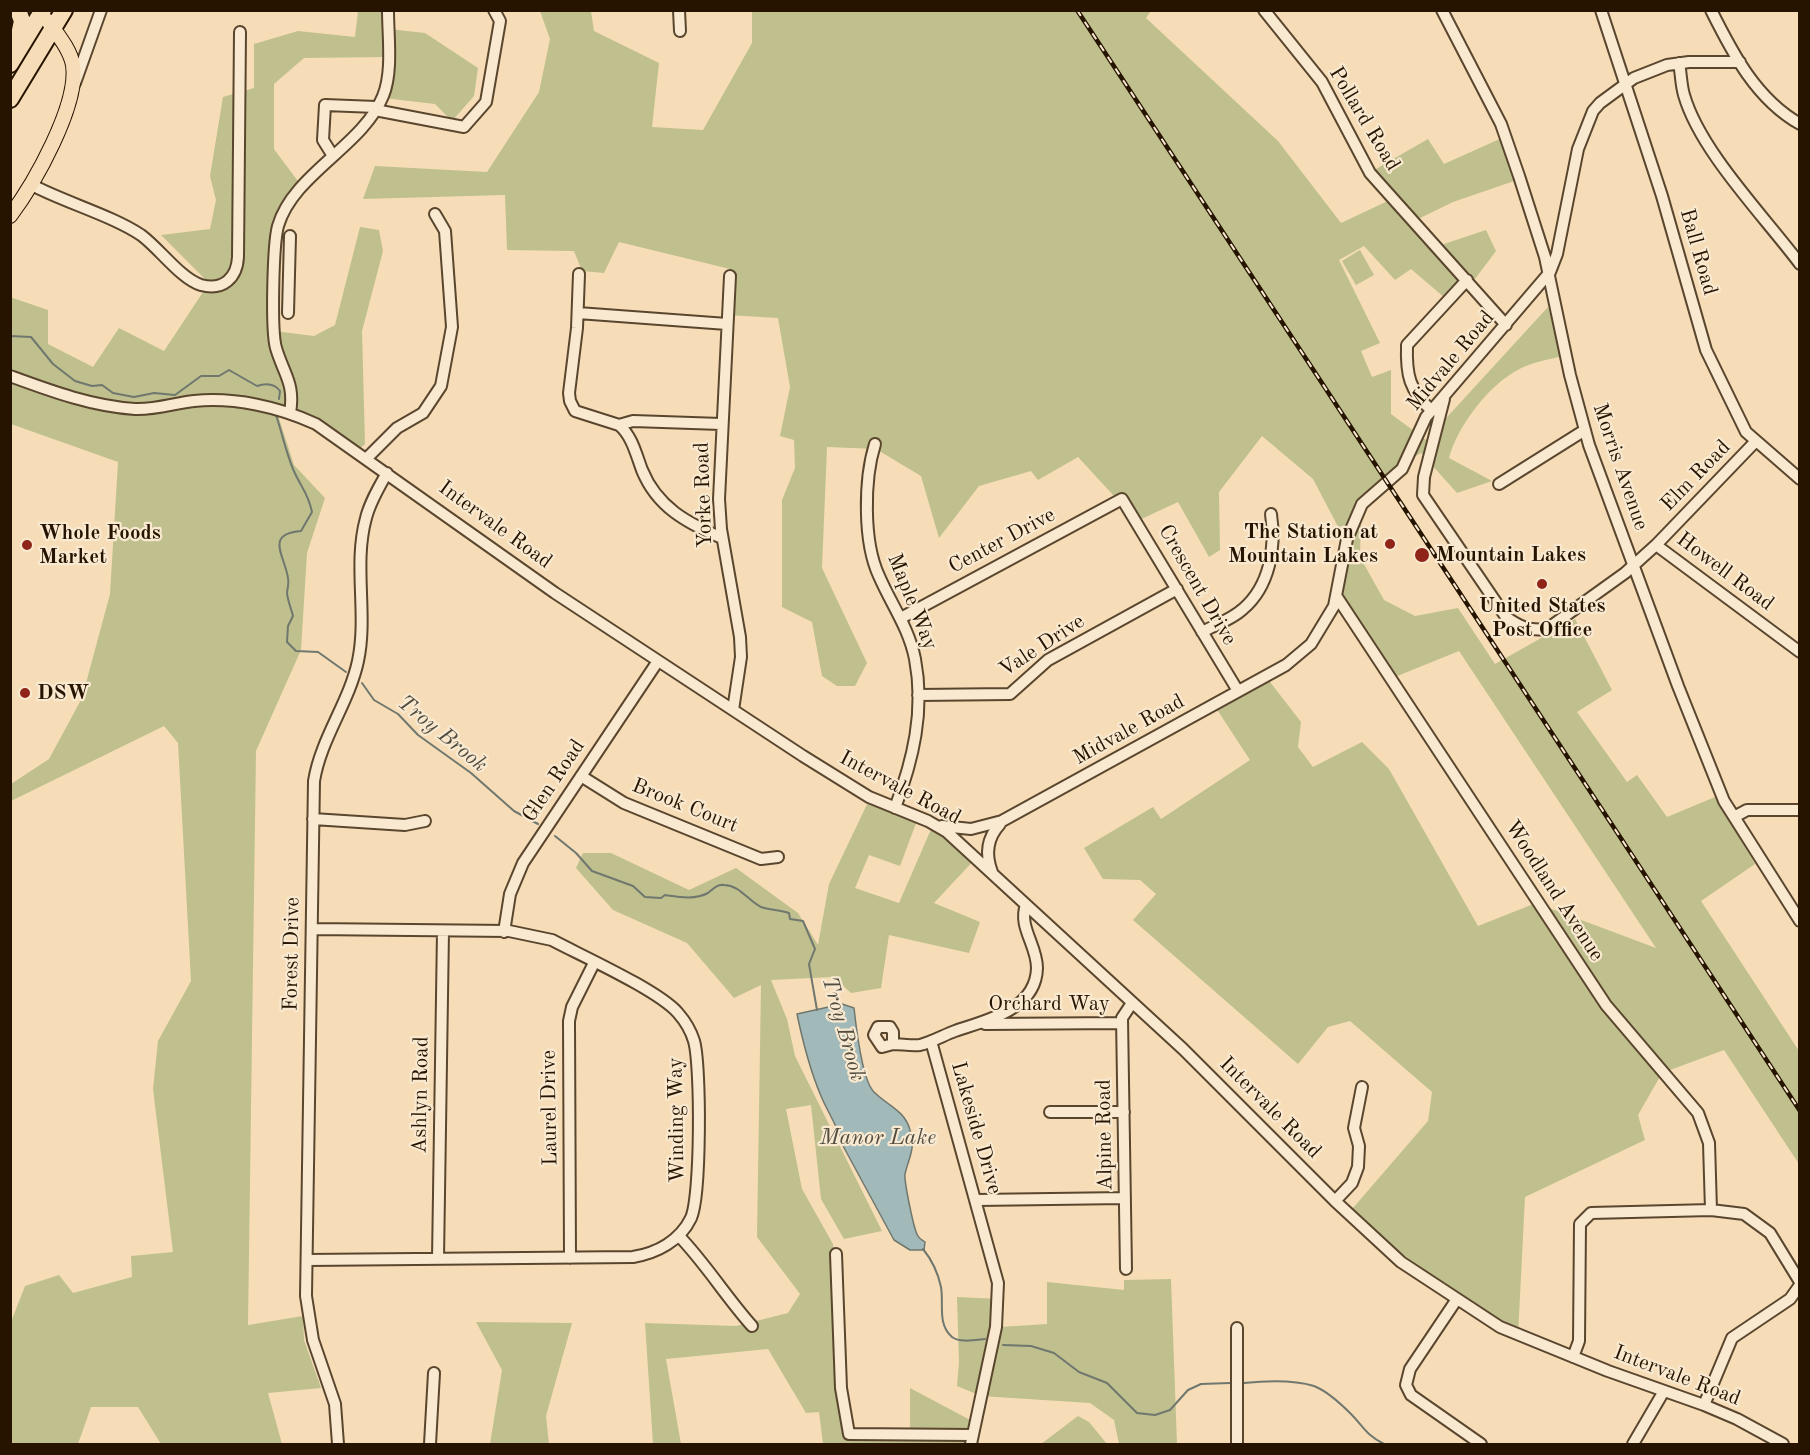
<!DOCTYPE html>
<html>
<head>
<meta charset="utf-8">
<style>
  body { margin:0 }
  #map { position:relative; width:1810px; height:1455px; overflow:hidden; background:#f6ddb7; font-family:"Old Standard TT",serif }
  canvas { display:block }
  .frame { position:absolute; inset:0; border:12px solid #261300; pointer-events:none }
</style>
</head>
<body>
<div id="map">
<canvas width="1810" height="1455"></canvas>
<div class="frame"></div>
</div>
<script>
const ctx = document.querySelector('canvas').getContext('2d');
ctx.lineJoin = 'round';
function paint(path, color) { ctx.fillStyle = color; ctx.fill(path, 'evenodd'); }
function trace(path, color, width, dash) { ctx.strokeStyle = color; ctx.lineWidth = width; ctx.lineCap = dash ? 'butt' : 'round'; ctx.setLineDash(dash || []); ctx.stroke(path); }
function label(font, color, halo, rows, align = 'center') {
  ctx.font = font + ' "Old Standard TT",serif'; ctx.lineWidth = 4.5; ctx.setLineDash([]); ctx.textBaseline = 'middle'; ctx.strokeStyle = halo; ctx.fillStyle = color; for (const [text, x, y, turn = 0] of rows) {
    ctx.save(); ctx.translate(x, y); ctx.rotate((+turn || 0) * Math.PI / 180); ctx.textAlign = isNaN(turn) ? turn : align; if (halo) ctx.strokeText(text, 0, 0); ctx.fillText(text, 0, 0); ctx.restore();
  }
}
paint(new Path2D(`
  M358,11H390L389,29L425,33L478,68L474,96L452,121L435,104L384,98L386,57L304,58L274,84V149L303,188L278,222L274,331L314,336L335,325L360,227L379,230L383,251L362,331L365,444L356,452L277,412L294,465L325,498L307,553L301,650L256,751L248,1325L303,1316L304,1340L321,1388L268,1393L282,1444H161L138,1407H91L78,1444H11V1322L25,1286L59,1275L73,1293L132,1277L131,1256L173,1252L153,1089L158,1041L191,981L178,743L164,726L11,801V784L49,759L82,698L110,594L118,462L11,424L10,297L48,310V344L93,367L119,328L164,351L209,283L161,235L210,229L216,200L210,176L223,97L254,88V44L298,31L355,37Z
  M540,11H591L594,31L659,63L652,127L703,130L752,43V11H1151L1146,18L1278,141L1341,223L1392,199L1369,173L1428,139L1444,164L1504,137L1520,179L1453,202L1412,222L1435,247L1486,230L1496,251L1469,287L1445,298L1411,269L1395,280L1364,246L1339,260L1380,343L1361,351L1372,377L1391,370V414L1426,440L1548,307L1563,356C1551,359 1538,361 1526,366C1493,379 1458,424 1449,458L1492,481L1457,493L1421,453L1387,473L1361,520L1360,557L1384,600L1415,616L1458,608L1495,664L1575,619L1612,690L1577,712L1627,782L1637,775L1667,817L1715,797L1755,864L1701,901L1799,1051V1164L1724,1050L1662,1073L1638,1115L1645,1140L1525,1197L1518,1336L1347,1215L1428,1121L1432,1092L1350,1021L1328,1027L1298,1064L1133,920L1156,894L1140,880L1103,879L1084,848L1153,807L1161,819L1250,760L1214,705L1267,678L1301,722L1298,747L1313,767L1362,742L1389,769L1478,926L1536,903L1656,948L1459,651L1390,679L1337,601L1345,540L1313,479L1262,436L1219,492L1220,550L1209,557L1178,502L1137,521L1078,457L1038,480L1031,471L979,486L939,538L921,476L876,449L827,447L822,568L867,663L855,686H837L822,676L812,622L782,607V500L795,468L794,440L780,436L790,387L778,318L727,315L730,269L619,242L604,273L582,271L574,251L507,250L505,195L363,199L375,166L487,172L539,92L550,39Z
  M1360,250L1374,275L1356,285L1342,261Z
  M870,798L918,818L900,866L869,855L855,888L899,903L932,827L976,858L934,903L980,922L969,953L889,935L881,988L851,993L833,977L771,980L787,1019L795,1056L882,1231L844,1239L821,1199L811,1105L786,1109L802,1189L833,1244L847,1431L910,1435V1388L974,1422L968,1444H823L819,1412L806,1413L768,1349L666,1359L681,1444H653L645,1323L736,1326L788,1313L800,1294L757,1237L761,985L734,998L687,943L613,910L576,868L583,853H611L689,890L736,868L798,913L818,945L829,884Z
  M1171,1279L1177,1444H1119L1114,1420L1090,1403L981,1396L957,1386L959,1362L957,1297L1000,1299L999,1327L1047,1324V1282L1124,1290V1280Z
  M476,1322L572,1323L546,1416L549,1444H490L502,1370Z
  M1078,1416L1089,1422L1107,1444H1041Z`), '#bfc08d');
const water = new Path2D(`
  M842,1004L854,1008C856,1026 862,1078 873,1091C886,1105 905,1110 910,1130C916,1148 909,1157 905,1174C904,1181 914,1231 918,1236C919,1239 923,1240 925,1242L924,1250H910L894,1240L842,1144C838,1126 828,1113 821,1096C810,1070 803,1043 797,1014Z`);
paint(water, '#a2b9b9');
trace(water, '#70776f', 1.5);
trace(new Path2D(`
  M10,336L31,337L53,364L75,381L92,386L102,385L113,393L134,397L154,393L175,395L201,376H219L229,370L257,386C266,383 274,383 280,391L279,399
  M276,415C282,433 286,452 293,469C300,486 308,492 312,512L301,531C264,534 285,556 288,578C289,583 288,587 287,592C287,599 291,608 293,616L288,626L287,642L296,651L318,652L346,672
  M362,683L374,700L398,714L418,735L471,773L514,811L538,824
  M555,836L576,853L592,871L633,886L645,897L661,898L665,895C679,897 695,900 708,893C713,889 717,884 724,885C740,885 748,901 761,907C769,910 780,910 789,913L790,919L803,921L815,949L809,964L817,1010
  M923,1249C932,1260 938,1273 941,1287C944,1304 937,1324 952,1337C960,1343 975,1340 985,1339
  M1003,1345L1031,1346L1054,1353L1079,1372L1107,1383L1137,1413L1155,1415L1170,1410L1188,1390L1201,1384L1230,1383
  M1244,1383C1264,1381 1294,1380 1314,1386C1327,1391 1341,1404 1351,1414C1364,1427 1366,1435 1384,1444`), '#70776f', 2);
const minor = new Path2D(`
  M679,10L680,31
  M1264,10L1322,82L1370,173L1506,325
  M1442,10L1501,124L1519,176L1545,257L1570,375L1589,445L1678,686L1724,801L1800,921
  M1601,10L1662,196L1706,350L1746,432L1800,479
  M1711,10C1733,54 1756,99 1800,124
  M1679,63C1681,73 1681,85 1684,95C1700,151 1764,216 1800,264
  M75,83L101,10
  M375,110L464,127L486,102L500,21L494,10
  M333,156L323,140L325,105L376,107
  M32,185C64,202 113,216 141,235C159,248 181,279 201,285C223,291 237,278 238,257L240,32
  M579,274L577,328L569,393L570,401L575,411L619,425L633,421L721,424
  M730,276L719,499L721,529L740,637L741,657L733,710
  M288,313L290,236
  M578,313L727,324
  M10,376C51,391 91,406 135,409C155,410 175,403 194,401C235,397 279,407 316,424L555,593L803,756L869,797L928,821L947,832L1183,1049L1335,1201L1401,1262L1500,1327L1608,1371L1704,1405L1737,1419L1783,1444
  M1444,399L1424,477L1423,495L1506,617C1520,627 1529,631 1547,629L1625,573L1656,545L1756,441
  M1432,411C1409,390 1406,375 1407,345L1467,280
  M290,413C295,383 284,375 276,348C271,331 273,244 278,226C293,174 363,146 383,96C393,72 388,37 388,10
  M619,425C632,436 636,454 642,470C657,507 687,523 722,538
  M875,444C864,479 863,542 879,576C891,604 909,628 915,659C925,711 913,760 895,808
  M367,458L397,428L423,413L441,386L452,327L445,231L435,214
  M1499,484L1585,430
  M1656,545L1800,652
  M1337,597L1606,1005L1698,1113L1709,1143L1711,1210
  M901,618L1122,499L1238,691
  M1202,632C1215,625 1231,620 1243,609C1270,586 1276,547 1271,514
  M918,695L1010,694L1048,660L1177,589
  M581,776L624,803L761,859L778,857
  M1734,817L1747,810H1800
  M313,819L405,825L425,821
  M942,826L971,829L1002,821L1286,665L1311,644L1334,606L1347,539L1362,504L1402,469L1426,417L1550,272L1557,254L1578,149L1593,111L1600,103L1634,78L1667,65L1689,62H1740
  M992,872C985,854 987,838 1000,824
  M504,932L510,894L523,863L658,661
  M985,1024L1122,1023
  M931,1041L998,1283L996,1327L971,1444
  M893,1044V1032L890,1027H878L874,1035L882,1047L893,1044C901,1044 912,1046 920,1045C932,1042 944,1035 955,1031C987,1020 1036,1010 1037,968C1037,945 1018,927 1026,905
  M1050,1112H1124
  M977,1200L1125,1198
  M1335,1201L1352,1183L1358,1167L1359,1146L1354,1128L1362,1087
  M679,1236C706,1264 726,1297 752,1326
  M836,1254L841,1388L849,1434L973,1435
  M570,1258L569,1021L572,1007L594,963
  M438,1259L443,931
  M307,1260L633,1257C657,1253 680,1241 691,1218C701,1196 701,1065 694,1041C691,1031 685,1021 678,1013C658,990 582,956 552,940L509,931L312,929
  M1126,1269L1122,1018L1132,1003
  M1457,1299L1410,1369L1406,1385L1411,1395L1481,1444
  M1237,1328V1444
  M1573,1357L1579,1341L1580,1224L1591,1213L1711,1210L1744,1214L1770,1233L1800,1282
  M1704,1405L1732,1338L1790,1299L1800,1285
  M338,1444L335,1404L313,1340L306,1296L314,781C321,738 349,703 358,661C368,614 353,565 366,518C370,502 379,487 387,473
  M430,1444L434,1373
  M1633,1444L1664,1391`);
const major = new Path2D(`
  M10,216C34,184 79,105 73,65C70,49 57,34 48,21`);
const highway = new Path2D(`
  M17,45L22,21L18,10
  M10,64L43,10
  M10,99L64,10`);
trace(minor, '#5a462e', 14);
trace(major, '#261300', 16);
trace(highway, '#261300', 20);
trace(minor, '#f9e9d0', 10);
trace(major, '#f6ddb7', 14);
trace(highway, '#f6ddb7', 16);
const rail = new Path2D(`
  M1077,10L1800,1111`);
trace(rail, '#261300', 4.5);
trace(rail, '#f9e9d0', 2, [7]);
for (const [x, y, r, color] of [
  [1390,544,6,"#8f2418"],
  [27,545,6,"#8f2418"],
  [1422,555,8,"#8f2418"],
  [1542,584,6,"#8f2418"],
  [25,693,6,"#8f2418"]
]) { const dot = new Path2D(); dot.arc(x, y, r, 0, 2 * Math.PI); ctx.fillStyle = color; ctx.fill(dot); trace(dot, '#f9e9d0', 2); }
label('21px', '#261300', '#f9e9d0', [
  ["Pollard Road",1364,119,59],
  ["Ball Road",1698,252,74],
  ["Midvale Road",1451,361,-50],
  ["Morris Avenue",1620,467,71],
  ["Elm Road",1696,476,-46],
  ["Yorke Road",704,495,-92],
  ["Intervale Road",495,525,36],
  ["Center Drive",1002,541,-28],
  ["Howell Road",1725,572,37],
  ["Crescent Drive",1197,585,60],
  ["Maple Way",912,602,68],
  ["Vale Drive",1042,646,-33],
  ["Midvale Road",1129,730,-29],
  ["Glen Road",554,781,-56],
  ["Intervale Road",900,788,28],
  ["Brook Court",685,806,22],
  ["Woodland Avenue",1554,891,57],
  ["Forest Drive",292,954,-89],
  ["Orchard Way",1049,1004],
  ["Ashlyn Road",421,1095,-89],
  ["Laurel Drive",550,1108,-91],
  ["Intervale Road",1270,1108,45],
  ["Winding Way",677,1120,-91],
  ["Lakeside Drive",976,1128,74],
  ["Alpine Road",1105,1135,-91],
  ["Intervale Road",1677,1376,21]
]);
label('bold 21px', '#261300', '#f9e9d0', [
  ["The Station at",1378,532,"right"],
  ["Mountain Lakes",1378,556,"right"],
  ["Whole Foods",39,533],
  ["Market",39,557],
  ["Mountain Lakes",1436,555],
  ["United States",1542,606,"center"],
  ["Post Office",1542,630,"center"],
  ["DSW",37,693]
], 'left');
label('italic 22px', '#514d41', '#f9e9d0', [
  ["Troy Brook",442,734,39],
  ["Troy Brook",843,1029,74],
  ["Manor Lake",878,1138]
]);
</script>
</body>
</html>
